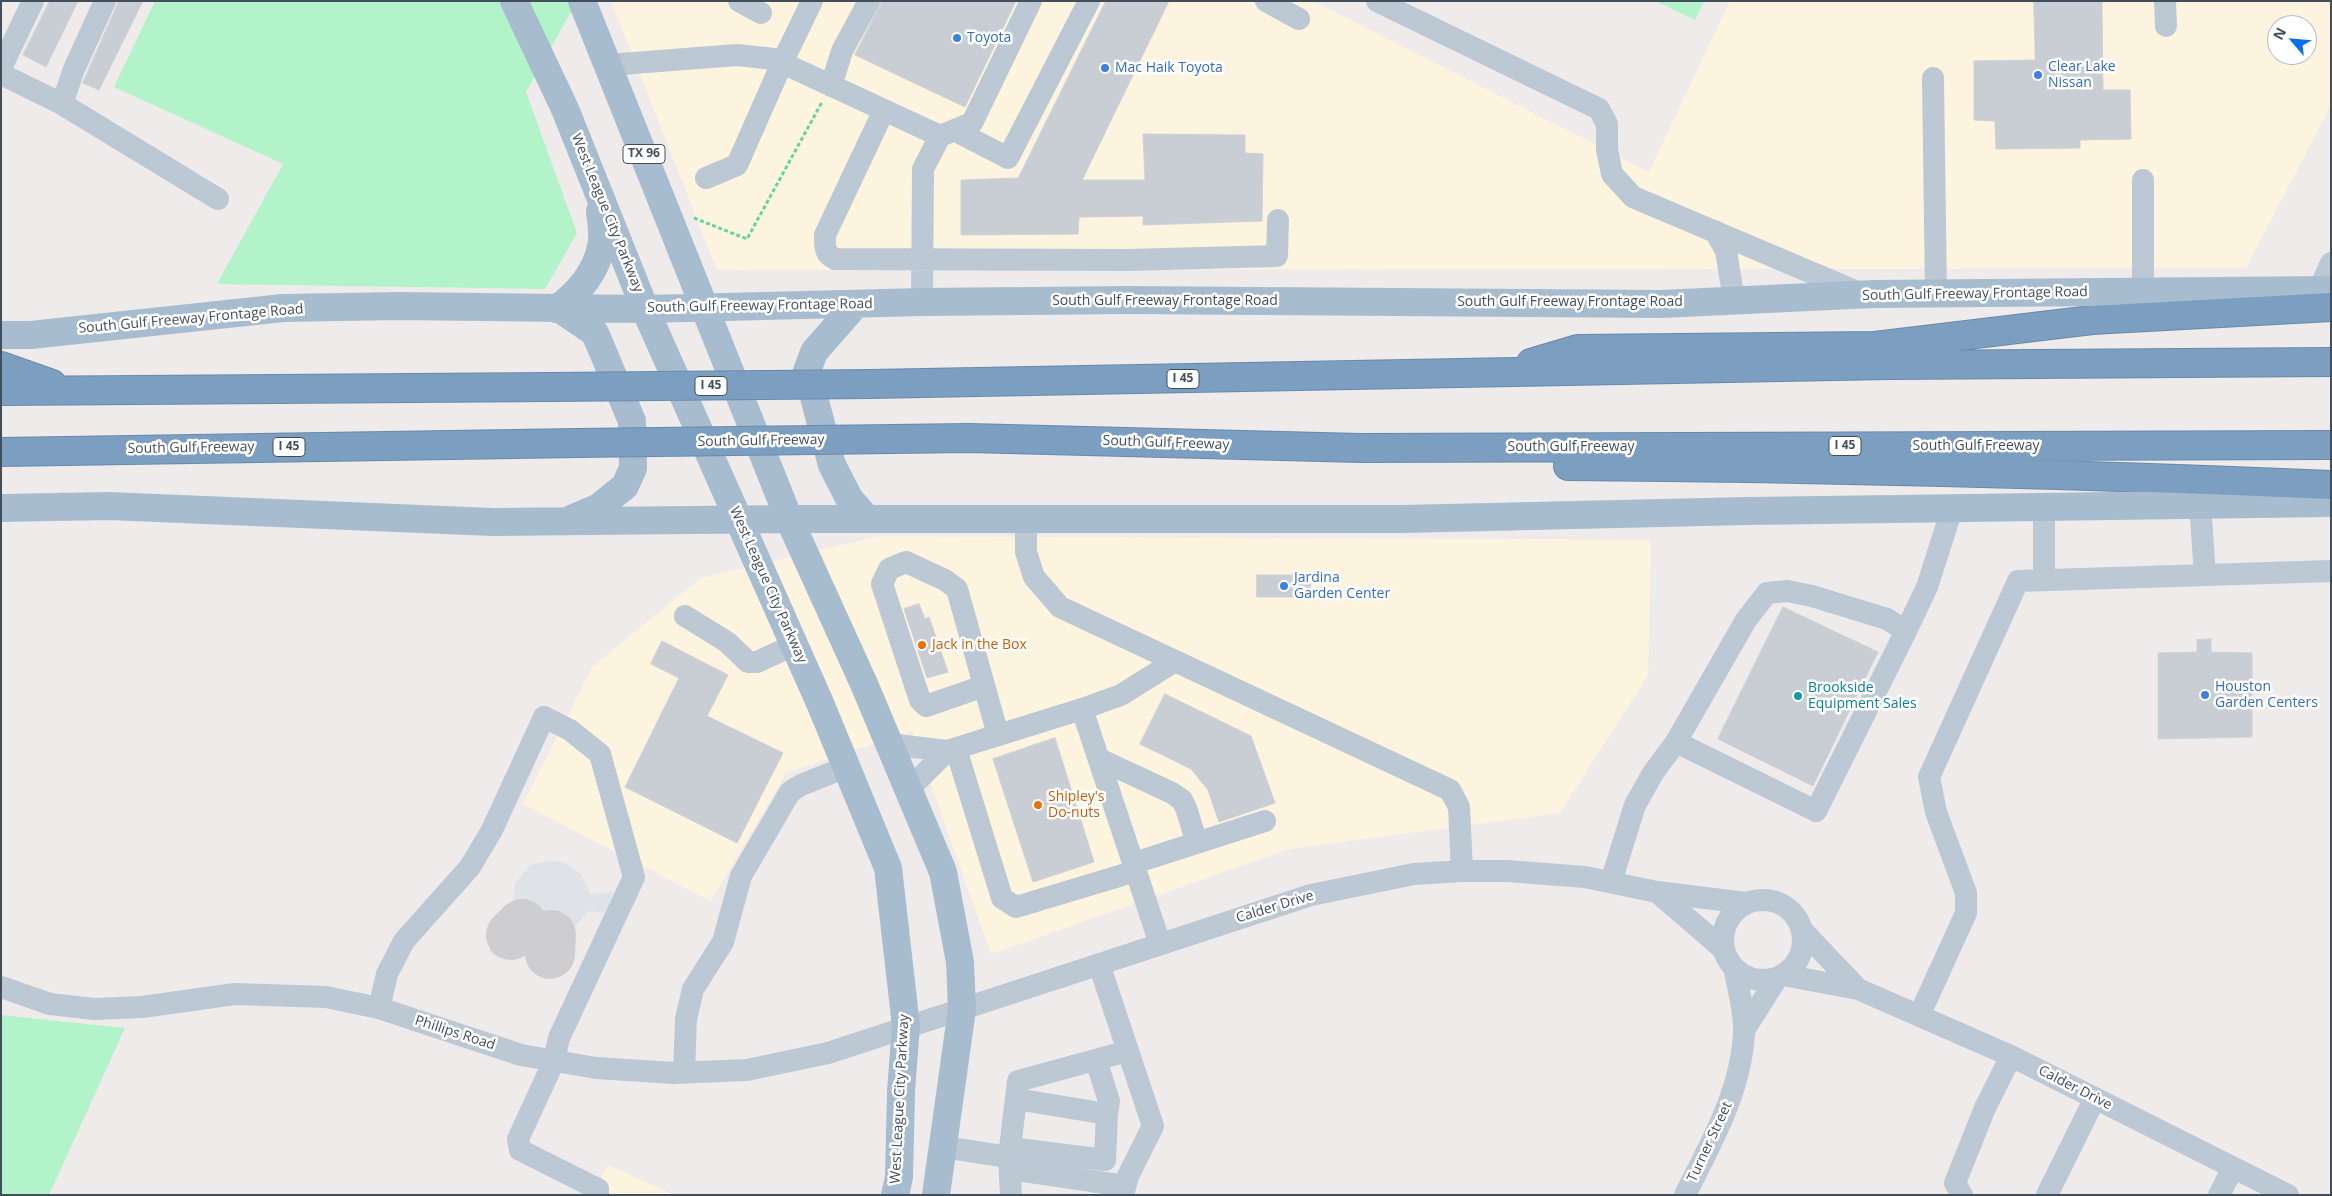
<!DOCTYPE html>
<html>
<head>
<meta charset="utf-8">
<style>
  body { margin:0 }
  #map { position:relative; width:2332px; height:1196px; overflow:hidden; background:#efebeb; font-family:"Open Sans",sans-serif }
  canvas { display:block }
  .frame { position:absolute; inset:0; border:2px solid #424f5a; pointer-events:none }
  .north { position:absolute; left:2267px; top:15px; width:50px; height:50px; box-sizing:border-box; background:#fff; border:1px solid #b3b9bd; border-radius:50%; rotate:297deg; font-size:14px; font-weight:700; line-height:20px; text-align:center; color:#424f5a }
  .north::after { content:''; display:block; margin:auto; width:18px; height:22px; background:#0670ed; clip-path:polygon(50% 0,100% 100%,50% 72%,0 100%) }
</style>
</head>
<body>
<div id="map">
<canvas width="2332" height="1196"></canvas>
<div class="frame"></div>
<div class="north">N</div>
</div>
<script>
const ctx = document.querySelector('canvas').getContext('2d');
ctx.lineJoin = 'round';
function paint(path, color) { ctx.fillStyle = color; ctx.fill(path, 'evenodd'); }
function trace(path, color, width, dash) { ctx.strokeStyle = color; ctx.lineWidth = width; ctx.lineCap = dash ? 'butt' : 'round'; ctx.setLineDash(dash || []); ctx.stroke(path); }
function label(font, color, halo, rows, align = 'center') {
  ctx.font = font + ' "Open Sans",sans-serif'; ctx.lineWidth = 5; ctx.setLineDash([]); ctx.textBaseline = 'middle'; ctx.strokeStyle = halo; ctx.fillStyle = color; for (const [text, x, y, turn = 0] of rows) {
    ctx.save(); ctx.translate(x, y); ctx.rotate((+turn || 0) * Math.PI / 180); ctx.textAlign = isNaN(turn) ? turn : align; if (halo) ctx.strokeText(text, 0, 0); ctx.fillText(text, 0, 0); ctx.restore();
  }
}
paint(new Path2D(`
  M611,1H1313L1649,172L1730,1H2331V105L2246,268L717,270ZM2277,25H2307V55H2277Z
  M881,536L1651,540L1648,675L1560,813L1289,849L991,954L912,731L786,773L711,901L523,804L593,666L701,578Z
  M608,1165L674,1195H592Z`), '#fdf4e0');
paint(new Path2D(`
  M554,860L565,863L581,874L590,894L614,892L605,913L589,911L573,929L557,936L556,953L561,960L562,968L559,975L548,978L540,976L535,965L540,956L544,955L543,936L526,929L515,939L513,948L508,955L498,958L490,952L489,941L493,934L505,931L518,919L513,903L515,883L530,865Z`), '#dfe2e7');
paint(new Path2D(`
  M155,1H577L526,92L577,233L545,289L217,284L283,164L114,87Z
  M1656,1H1704L1695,20Z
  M1,1015L125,1028L49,1195H1Z`), '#b2f3ca');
trace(new Path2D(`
  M511,935L522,924
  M550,954L551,935`), '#ceced1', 50);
const building = new Path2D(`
  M50,1H78L46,67L23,55Z
  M119,1H143L99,90L83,83Z
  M882,1H1016L965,107L855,55Z
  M1106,1H1169L1082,180H1145L1143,134L1245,135V153L1263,154L1262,221L1143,225V216L1079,217L1078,234L961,235V180L1018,178Z
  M2034,1H2102L2103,90H2130L2131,139L2080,140V148L1996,149L1995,121L1974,120V61L2035,60Z
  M1257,575H1310L1311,597H1257Z
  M919,604L925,619L929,617L948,672L927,678L904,609Z
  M1783,607L1878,652L1813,786L1718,739Z
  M2211,639V652L2252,653V737L2158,739V653L2197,652V640Z
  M662,641L728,675L707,716L783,753L737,843L625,787L679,678L651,664Z
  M1165,694L1251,736L1275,803L1219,822L1208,790L1191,769L1140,744Z
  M1055,738L1094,862L1033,882L993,759Z`);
paint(building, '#c9cdd4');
trace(building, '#ced1d8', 1);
const highway = new Path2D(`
  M1531,363L1578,349L1875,346L2092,320L2331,307
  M1,366L52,384
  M870,384L1889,365L2331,362
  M1,391L551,387
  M892,439L969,438L1360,448L2331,445
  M1,452L578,443
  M1568,466C1823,468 2077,474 2331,485`);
trace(highway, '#688aac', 30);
trace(new Path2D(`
  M694,218L747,239L822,102`), '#67d49c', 3, [4, 2.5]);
trace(new Path2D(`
  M739,1L761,13
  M1266,1L1299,19
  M1377,1L1599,109L1607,124V150L1612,174L1633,197L1862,294
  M2165,1L2166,26
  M608,65L737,55L774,59L940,136
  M1,68L33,1
  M1,74L62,104L218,199
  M1933,78L1936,294
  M831,86L842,51L869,1
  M62,104L74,69L105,1
  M884,110L825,235C825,246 824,254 835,259L1127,260L1277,256L1278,220
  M956,131L1008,158L1089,1
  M706,178L737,165L782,63L812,1
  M1715,231L1726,251L1734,300
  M2319,290L2331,263
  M2143,292V180
  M922,302L923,169L940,136L972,123L1031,1
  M2200,504L2205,575
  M1026,520V552L1034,577L1060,607L1450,790L1459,807L1462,871
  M2044,580V507
  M685,616L727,642L748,662H757L794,645
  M1906,631L1816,811L1676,742L1746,620L1767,593L1787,591L1812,596L1887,619L1906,631L1927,587L1952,509
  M984,686L926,706L920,700L882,584L889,569L906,562L945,580L957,589L998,735
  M1082,709L1121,695L1175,661
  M889,744L947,751L1082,709L1160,944
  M956,749L1002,898L1016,907L1136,871
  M1099,759L1172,793L1182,800L1186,808L1197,843
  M908,790L947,751
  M1134,863L1265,821
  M1611,882L1635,805L1653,773L1676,742
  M1657,892L1723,949
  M1723 940a40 40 0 1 1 80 0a40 40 0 1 1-80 0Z
  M1801,929L1858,989
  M1099,964L1153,1126L1128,1176L1123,1195
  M1783,975L1858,989L2011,1056L2288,1195
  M1,987L50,1004L94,1009L142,1007L235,994L326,997L379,1008L521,1055L596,1068L674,1073L747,1070L828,1053L1311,895L1414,874L1462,871H1507L1585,877L1657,892L1746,903
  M379,1008L387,974L404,941L470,867L492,830L544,717L570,730L600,754L634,877L559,1038L554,1061L518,1139L520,1150L598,1189V1195
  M1919,1016L1966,913V893L1936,812L1929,777L2018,581L2331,571
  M1745,1029L1777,978
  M1096,1060L1109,1101L1107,1114
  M684,1073L686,1019L693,989L723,942L741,876L790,792L801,785L846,767
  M943,1147L1009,1157L1011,1195
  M1010,1148L1105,1160L1107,1114L1016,1099
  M1009,1157L1018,1081L1128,1051
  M1010,1169L1125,1186
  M1685,1195C1711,1143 1742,1090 1744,1031C1745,1012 1738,990 1735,971
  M1962,1195L1955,1183L1985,1108L2011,1056
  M2047,1195L2095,1098
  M2219,1195L2233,1168`), '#bcc8d3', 22);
trace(new Path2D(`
  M514,1L565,109L645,309L820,703L888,868L906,1026L901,1091L899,1177L895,1195
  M582,1L789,519L864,684L943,872L960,962L962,1009L936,1195
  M856,304L814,352L807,371L832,465L849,498L867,519
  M556,309C579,293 595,274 601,247C604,236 601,222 600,211
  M560,309L595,333L632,421L633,468L625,486L599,507L571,519
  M1,335H31L283,308L399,306L645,309L922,302L1129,300L1661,304L1874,294L2331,290
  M1,508L109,506L492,522L789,519H1402L1748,511L2331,503`), '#a7bcce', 28);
trace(highway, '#7c9fc1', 28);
const highwayBridge = new Path2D(`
  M551,387L870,384
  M578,443L892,439`);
trace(highwayBridge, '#688aac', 30, []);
trace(highwayBridge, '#7c9fc1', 28);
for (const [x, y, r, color] of [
  [957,38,5,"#3f7fe0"],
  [1105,68,5,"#3f7fe0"],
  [2038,75,5,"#3f7fe0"],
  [1284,586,5,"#3f7fe0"],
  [922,645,5,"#e8710a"],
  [2205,695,5,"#3f7fe0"],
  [1798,696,5,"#0f9aa8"],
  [1038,805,5,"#e8710a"]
]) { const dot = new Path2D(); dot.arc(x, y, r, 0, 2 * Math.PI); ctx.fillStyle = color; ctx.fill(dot); trace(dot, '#fff', 2); }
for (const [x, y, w] of [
  [644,154,42],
  [1183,379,32],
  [711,386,32],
  [1845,446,32],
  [289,447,32]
]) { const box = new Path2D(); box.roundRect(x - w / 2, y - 9.5, w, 19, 4); ctx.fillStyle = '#fff'; ctx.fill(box); trace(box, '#424f5a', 1); }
label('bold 12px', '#424f5a', null, [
  ["TX 96",644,154],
  ["I 45",1183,379],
  ["I 45",711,386],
  ["I 45",1845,446],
  ["I 45",289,447]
]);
label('14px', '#366cbe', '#fff', [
  ["Toyota",967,38],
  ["Clear Lake",2048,67],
  ["Nissan",2048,83],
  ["Mac Haik Toyota",1115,68],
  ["Jardina",1294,578],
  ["Garden Center",1294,594],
  ["Houston",2215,687],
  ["Garden Centers",2215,703]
], 'left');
label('14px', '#424f5a', '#fff', [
  ["West League City Parkway",607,213,68],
  ["South Gulf Freeway Frontage Road",1975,294,-1],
  ["South Gulf Freeway Frontage Road",1165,301],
  ["South Gulf Freeway Frontage Road",1570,302],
  ["South Gulf Freeway Frontage Road",760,306,-1],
  ["South Gulf Freeway Frontage Road",191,319,-5],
  ["South Gulf Freeway",761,441,-1],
  ["South Gulf Freeway",1166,443,2],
  ["South Gulf Freeway",1976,446],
  ["South Gulf Freeway",1571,447],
  ["South Gulf Freeway",191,448,-1],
  ["West League City Parkway",768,585,66],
  ["Calder Drive",1275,907,-17],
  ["Phillips Road",455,1033,18],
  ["Calder Drive",2075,1088,27],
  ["West League City Parkway",900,1099,-87],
  ["Turner Street",1710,1142,-65]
]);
label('14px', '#c56008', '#fff', [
  ["Jack in the Box",932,645],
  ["Shipley's",1048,797],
  ["Do-nuts",1048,813]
], 'left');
label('14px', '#0d838f', '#fff', [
  ["Brookside",1808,688],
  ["Equipment Sales",1808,704]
], 'left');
</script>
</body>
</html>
